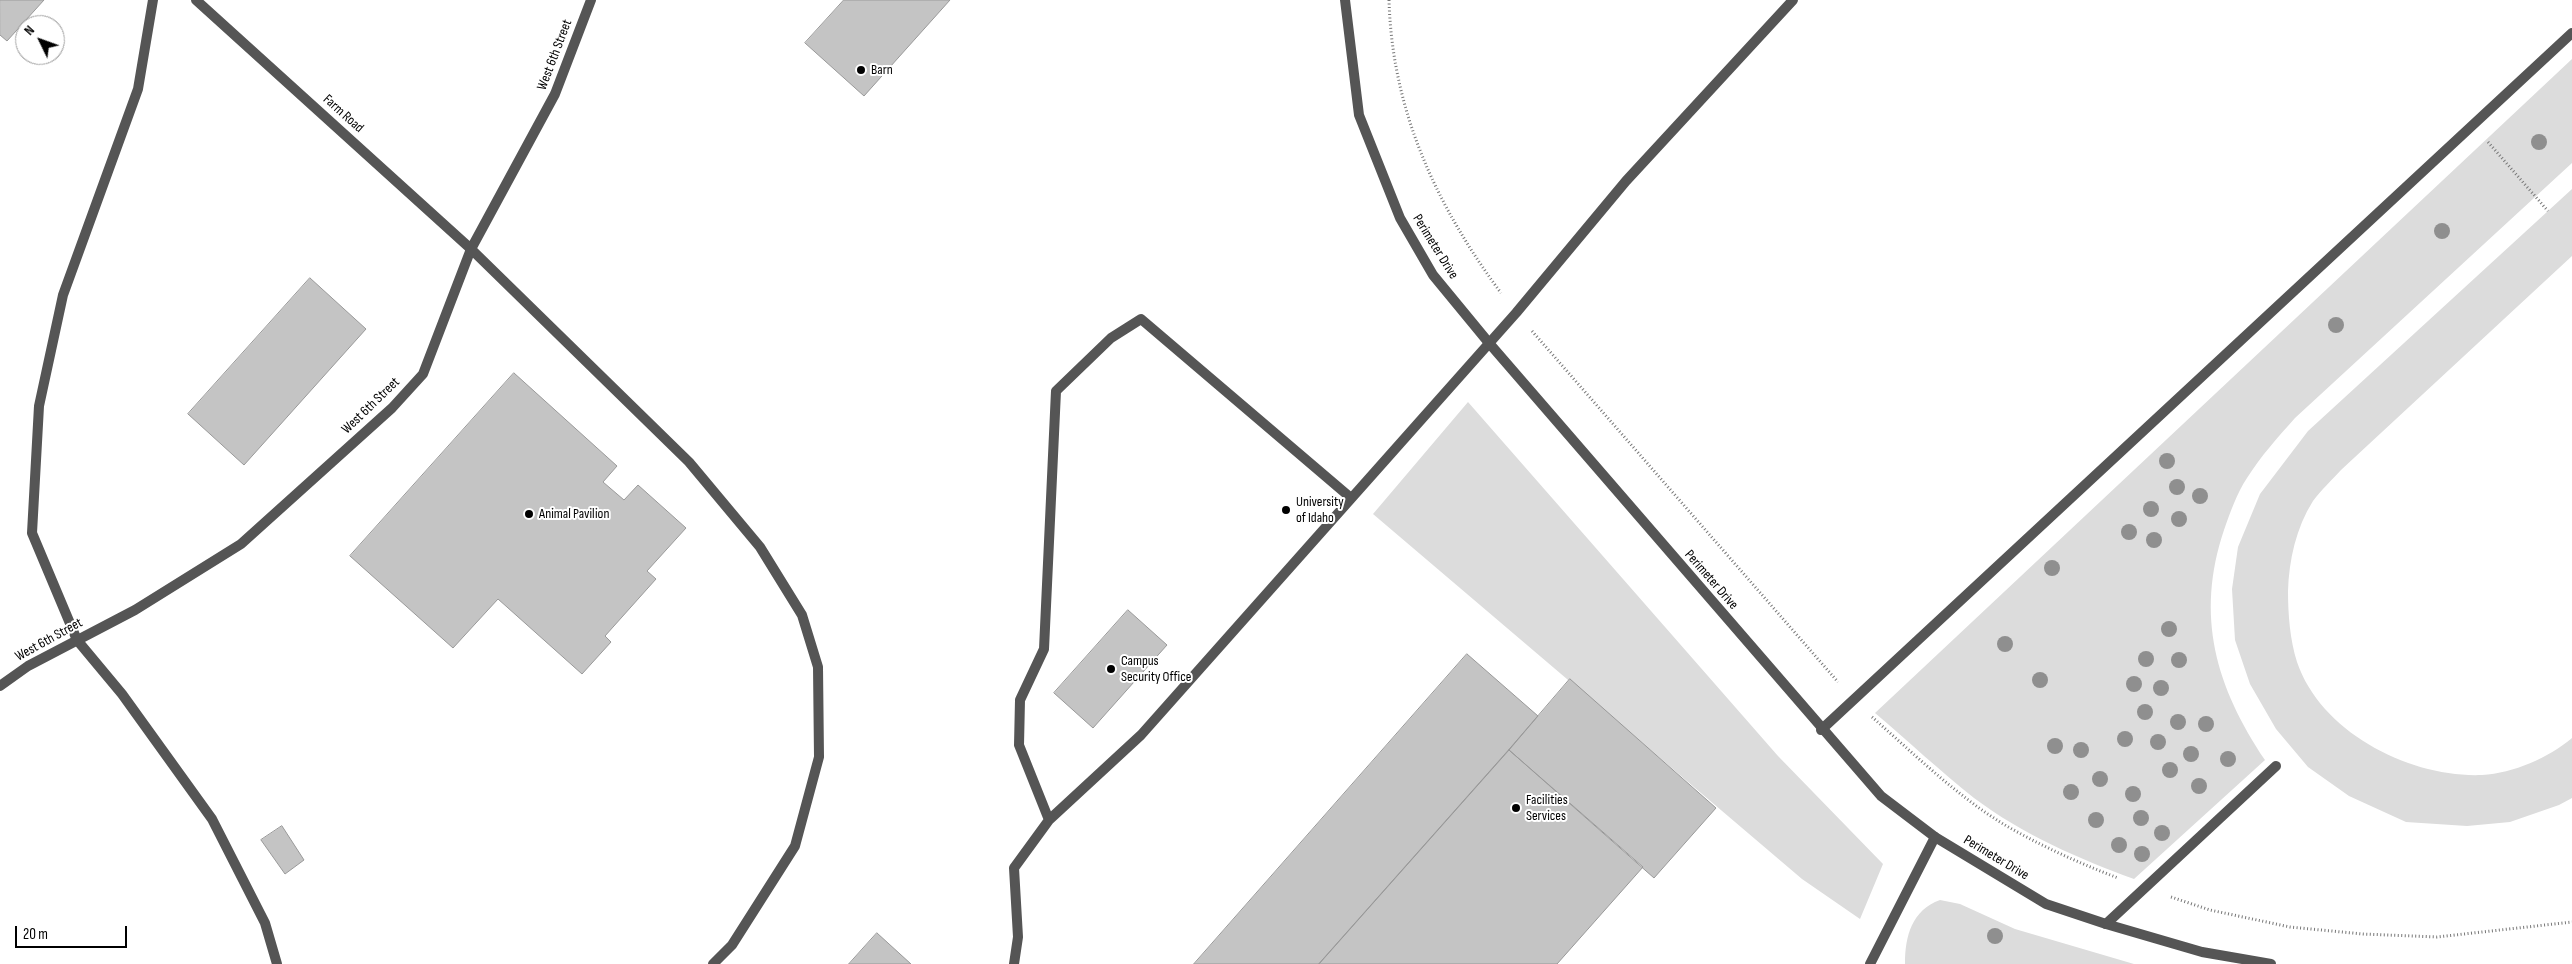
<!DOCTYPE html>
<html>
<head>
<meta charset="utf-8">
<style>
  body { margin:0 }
  #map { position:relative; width:2572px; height:964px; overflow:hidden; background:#fff; font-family:"Sofia Sans Condensed",sans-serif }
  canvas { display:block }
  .north { position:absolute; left:15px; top:15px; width:50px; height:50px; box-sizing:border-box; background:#fff; border:1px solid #999; border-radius:50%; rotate:312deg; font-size:14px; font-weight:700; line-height:20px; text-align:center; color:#000 }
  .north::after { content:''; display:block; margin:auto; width:18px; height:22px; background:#000; clip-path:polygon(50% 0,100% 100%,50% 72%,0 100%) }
  .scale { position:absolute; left:15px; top:926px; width:112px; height:22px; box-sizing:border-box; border:2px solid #000; border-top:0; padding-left:6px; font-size:15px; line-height:18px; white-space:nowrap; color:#000; -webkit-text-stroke:4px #fff; paint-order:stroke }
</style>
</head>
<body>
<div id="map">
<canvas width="2572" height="964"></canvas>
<div class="north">N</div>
<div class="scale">20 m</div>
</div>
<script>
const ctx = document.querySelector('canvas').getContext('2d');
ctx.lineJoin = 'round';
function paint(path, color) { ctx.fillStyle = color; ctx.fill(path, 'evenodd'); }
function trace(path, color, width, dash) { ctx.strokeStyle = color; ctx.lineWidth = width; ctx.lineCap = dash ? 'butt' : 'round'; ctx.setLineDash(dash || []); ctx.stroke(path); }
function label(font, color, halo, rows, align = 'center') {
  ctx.font = font + ' "Sofia Sans Condensed",sans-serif'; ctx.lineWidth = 4; ctx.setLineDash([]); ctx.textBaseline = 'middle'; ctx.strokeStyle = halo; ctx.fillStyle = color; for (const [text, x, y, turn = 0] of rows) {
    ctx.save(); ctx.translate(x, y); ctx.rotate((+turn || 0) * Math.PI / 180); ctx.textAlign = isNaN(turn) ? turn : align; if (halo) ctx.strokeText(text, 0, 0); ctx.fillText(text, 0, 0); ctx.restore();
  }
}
paint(new Path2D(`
  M2572,59V163L2295,418C2278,437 2261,456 2247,478C2237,493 2230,513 2224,530C2195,616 2216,687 2265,760L2134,879C2079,859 2022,834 1974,798C1940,771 1908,741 1875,713Z
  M2572,189V256L2341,470C2332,480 2321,490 2313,501C2296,528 2289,560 2288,591C2288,614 2290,640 2297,662C2321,733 2411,778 2482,775C2514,773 2548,758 2572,738V798L2559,805L2510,822L2467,826L2406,822L2349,796L2308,767L2276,729L2250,684L2235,640L2232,589L2238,547L2260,494L2308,431Z
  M1468,402L1778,756L1883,864L1860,919L1802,879L1373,514Z
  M1940,900L1960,904L2015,929L2134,964H1905C1905,936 1912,910 1940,900Z`), '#dcdcdc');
const building = new Path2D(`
  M0,0H44L7,41L0,35Z
  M844,0H950L864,96L805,43Z
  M310,278L366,329L244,465L188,414Z
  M514,373L617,466L603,482L624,500L638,485L686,528L647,571L656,579L605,636L611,642L582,674L498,599L453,648L350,556Z
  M1128,610L1167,645L1093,728L1054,693Z
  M1467,654L1538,716L1509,750L1319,964H1194Z
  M1570,679L1716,808L1654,878L1509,750Z
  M1509,750L1643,867L1557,964H1319Z
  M282,826L304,860L285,874L261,840Z
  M877,933L911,964H849Z`);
paint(building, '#c4c4c4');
trace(building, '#999', 1);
trace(new Path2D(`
  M1389,0C1392,110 1436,205 1501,293
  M2488,142L2548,211
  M1532,331L1838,682
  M1872,717C1913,753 1958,797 2005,825C2041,846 2079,863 2118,878
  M2171,897L2210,910L2290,927L2363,934L2437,937L2572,922`), '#777', 3, [1, 2.5]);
trace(new Path2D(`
  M153,0L138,89L63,295L39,406L32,533L77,640L122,694L212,819L265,923L277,964
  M1821,730L2572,33
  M1049,820L1019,745L1020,700L1044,649L1056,391L1111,338L1141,319L1351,498
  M2106,924L2276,766
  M1014,964L1018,937L1014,868L1049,820L1141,735L1516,313L1626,181L1793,0
  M1870,964L1935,837`), '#555', 10);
trace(new Path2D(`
  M196,0L471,249L689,462L760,547L802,615L818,667L819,757L795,846L732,945L713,964
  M1345,0L1359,115L1400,218L1433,275L1489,343L1881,796L1935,837L2046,904L2106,924L2202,952L2271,964
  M0,686L28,666L135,610L241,544L392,408L423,374L471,249L555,94L591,0`), '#555', 10);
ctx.fillStyle = '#8f8f8f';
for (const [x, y] of [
  [2539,142],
  [2442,231],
  [2336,325],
  [2167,461],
  [2177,487],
  [2200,496],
  [2151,509],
  [2179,519],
  [2129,532],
  [2154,540],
  [2052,568],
  [2169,629],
  [2005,644],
  [2146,659],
  [2179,660],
  [2040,680],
  [2134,684],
  [2161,688],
  [2145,712],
  [2178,722],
  [2206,724],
  [2125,739],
  [2158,742],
  [2055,746],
  [2081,750],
  [2191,754],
  [2228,759],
  [2170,770],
  [2100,779],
  [2199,786],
  [2071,792],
  [2133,794],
  [2141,818],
  [2096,820],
  [2162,833],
  [2119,845],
  [2142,854],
  [1995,936]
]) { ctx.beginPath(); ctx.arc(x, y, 8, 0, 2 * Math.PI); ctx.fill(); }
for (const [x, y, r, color] of [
  [861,70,5,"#000"],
  [1286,510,5,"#000"],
  [529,514,5,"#000"],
  [1111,669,5,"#000"],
  [1516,808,5,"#000"]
]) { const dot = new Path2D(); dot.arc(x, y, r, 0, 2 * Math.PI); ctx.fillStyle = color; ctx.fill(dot); trace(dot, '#fff', 2); }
label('14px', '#000', '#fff', [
  ["West 6th Street",555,55,-69],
  ["Farm Road",343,114,42],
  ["Perimeter Drive",1435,247,58],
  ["West 6th Street",371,406,-44],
  ["Perimeter Drive",1711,580,49],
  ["West 6th Street",49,640,-29],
  ["Perimeter Drive",1996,858,31]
]);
label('14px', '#000', '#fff', [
  ["Barn",871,70],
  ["University",1296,502],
  ["of Idaho",1296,518],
  ["Animal Pavilion",539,514],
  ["Campus",1121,661],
  ["Security Office",1121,677],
  ["Facilities",1526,800],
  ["Services",1526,816]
], 'left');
</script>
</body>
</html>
